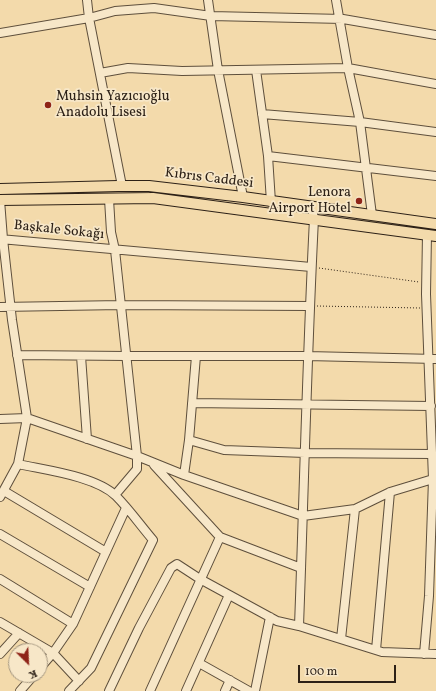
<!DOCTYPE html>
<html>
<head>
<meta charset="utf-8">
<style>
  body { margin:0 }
  #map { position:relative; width:436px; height:691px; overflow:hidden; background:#f3daab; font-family:Vollkorn,serif }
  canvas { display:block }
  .north { position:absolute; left:8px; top:643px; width:40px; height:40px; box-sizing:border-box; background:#f7e7c8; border:1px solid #a69881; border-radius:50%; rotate:156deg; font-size:11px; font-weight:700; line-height:16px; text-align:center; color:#2d2117 }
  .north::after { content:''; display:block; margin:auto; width:14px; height:18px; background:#8f2418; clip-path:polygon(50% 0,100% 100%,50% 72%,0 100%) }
  .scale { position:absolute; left:298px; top:665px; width:98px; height:18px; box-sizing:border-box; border:2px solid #2d2117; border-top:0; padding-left:5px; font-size:12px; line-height:14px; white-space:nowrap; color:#2d2117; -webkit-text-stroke:3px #f7e7c8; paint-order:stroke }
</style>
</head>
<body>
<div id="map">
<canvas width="436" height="691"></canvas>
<div class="north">K</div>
<div class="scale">100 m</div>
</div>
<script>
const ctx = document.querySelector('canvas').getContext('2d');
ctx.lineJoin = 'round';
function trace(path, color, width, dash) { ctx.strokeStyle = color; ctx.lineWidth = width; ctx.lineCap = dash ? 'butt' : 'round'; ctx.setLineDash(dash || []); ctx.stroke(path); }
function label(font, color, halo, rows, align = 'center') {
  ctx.font = font + ' Vollkorn,serif'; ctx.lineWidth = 3.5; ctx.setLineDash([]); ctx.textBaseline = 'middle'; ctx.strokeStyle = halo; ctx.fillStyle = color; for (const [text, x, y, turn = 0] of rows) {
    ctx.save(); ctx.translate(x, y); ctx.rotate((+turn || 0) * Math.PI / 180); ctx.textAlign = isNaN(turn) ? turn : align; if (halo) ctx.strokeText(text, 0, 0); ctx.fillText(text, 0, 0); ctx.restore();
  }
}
const minor = new Path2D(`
  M87,0L89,18L122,186
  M208,0L218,70L243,197
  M336,0L348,68L360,122L372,215
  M0,33L89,18L115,11L154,8L211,16L343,19L436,35
  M256,70L268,156L271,202
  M100,73L128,68L182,71L348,68L436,84
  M262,114L360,122L436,132
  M268,156L436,176
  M109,199L111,232L115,250L137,456L184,475L303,516L355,509L390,492L433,479H436
  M0,200L3,239L12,320L27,418L18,464L0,497
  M0,239L311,267
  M0,307L121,305L310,306
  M17,355L126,356H307L436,359
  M81,356L87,439
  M192,403L431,406
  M0,419L27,418L137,456V469L115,495
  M189,440L224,450L305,453L432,454
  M18,464C44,470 96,476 116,496C129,509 141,526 153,540L91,668L69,691
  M154,465L220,537L301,568
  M184,475L189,440L196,356
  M4,491L106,552
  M0,534L90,587
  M0,579L73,624
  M0,622L53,653L79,681
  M299,626C304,491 307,355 314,219L312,207
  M341,639L355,509
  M376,650L390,492
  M0,654L19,633
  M424,654L429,596L433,479L426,294L427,234
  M199,663L249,691
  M40,668L53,653L73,624L126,508
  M20,691L34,675
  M109,691L139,628L171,568L177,564L200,579L277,621L299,626L382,652L436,654
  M150,691L220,537
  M186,691L229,595
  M225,691L230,680
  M255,691L270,617`);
const major = new Path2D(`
  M0,189L118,186H149L243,197L436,224
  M0,200L153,198L436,236`);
trace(minor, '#5e4f3c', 10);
trace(major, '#2d2117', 12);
trace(new Path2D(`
  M319,268L419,282
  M317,306L420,308`), '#2d2117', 1, [1, 2]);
trace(minor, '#f7e7c8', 8);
trace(major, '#f3daab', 10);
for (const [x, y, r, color] of [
  [48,105,4,"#8f2418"],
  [359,201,4,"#8f2418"]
]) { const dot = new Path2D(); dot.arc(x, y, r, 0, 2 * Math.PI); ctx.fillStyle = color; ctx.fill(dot); trace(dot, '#f7e7c8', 1.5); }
label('14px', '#2d2117', '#f7e7c8', [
  ["Muhsin Yazıcıoğlu",56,97],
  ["Anadolu Lisesi",56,113],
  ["Lenora",351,193,"right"],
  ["Airport Hotel",351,209,"right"]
], 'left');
label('14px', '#2d2117', '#f7e7c8', [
  ["Kıbrıs Caddesi",209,179,7],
  ["Başkale Sokağı",59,231,6]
]);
</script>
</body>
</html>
